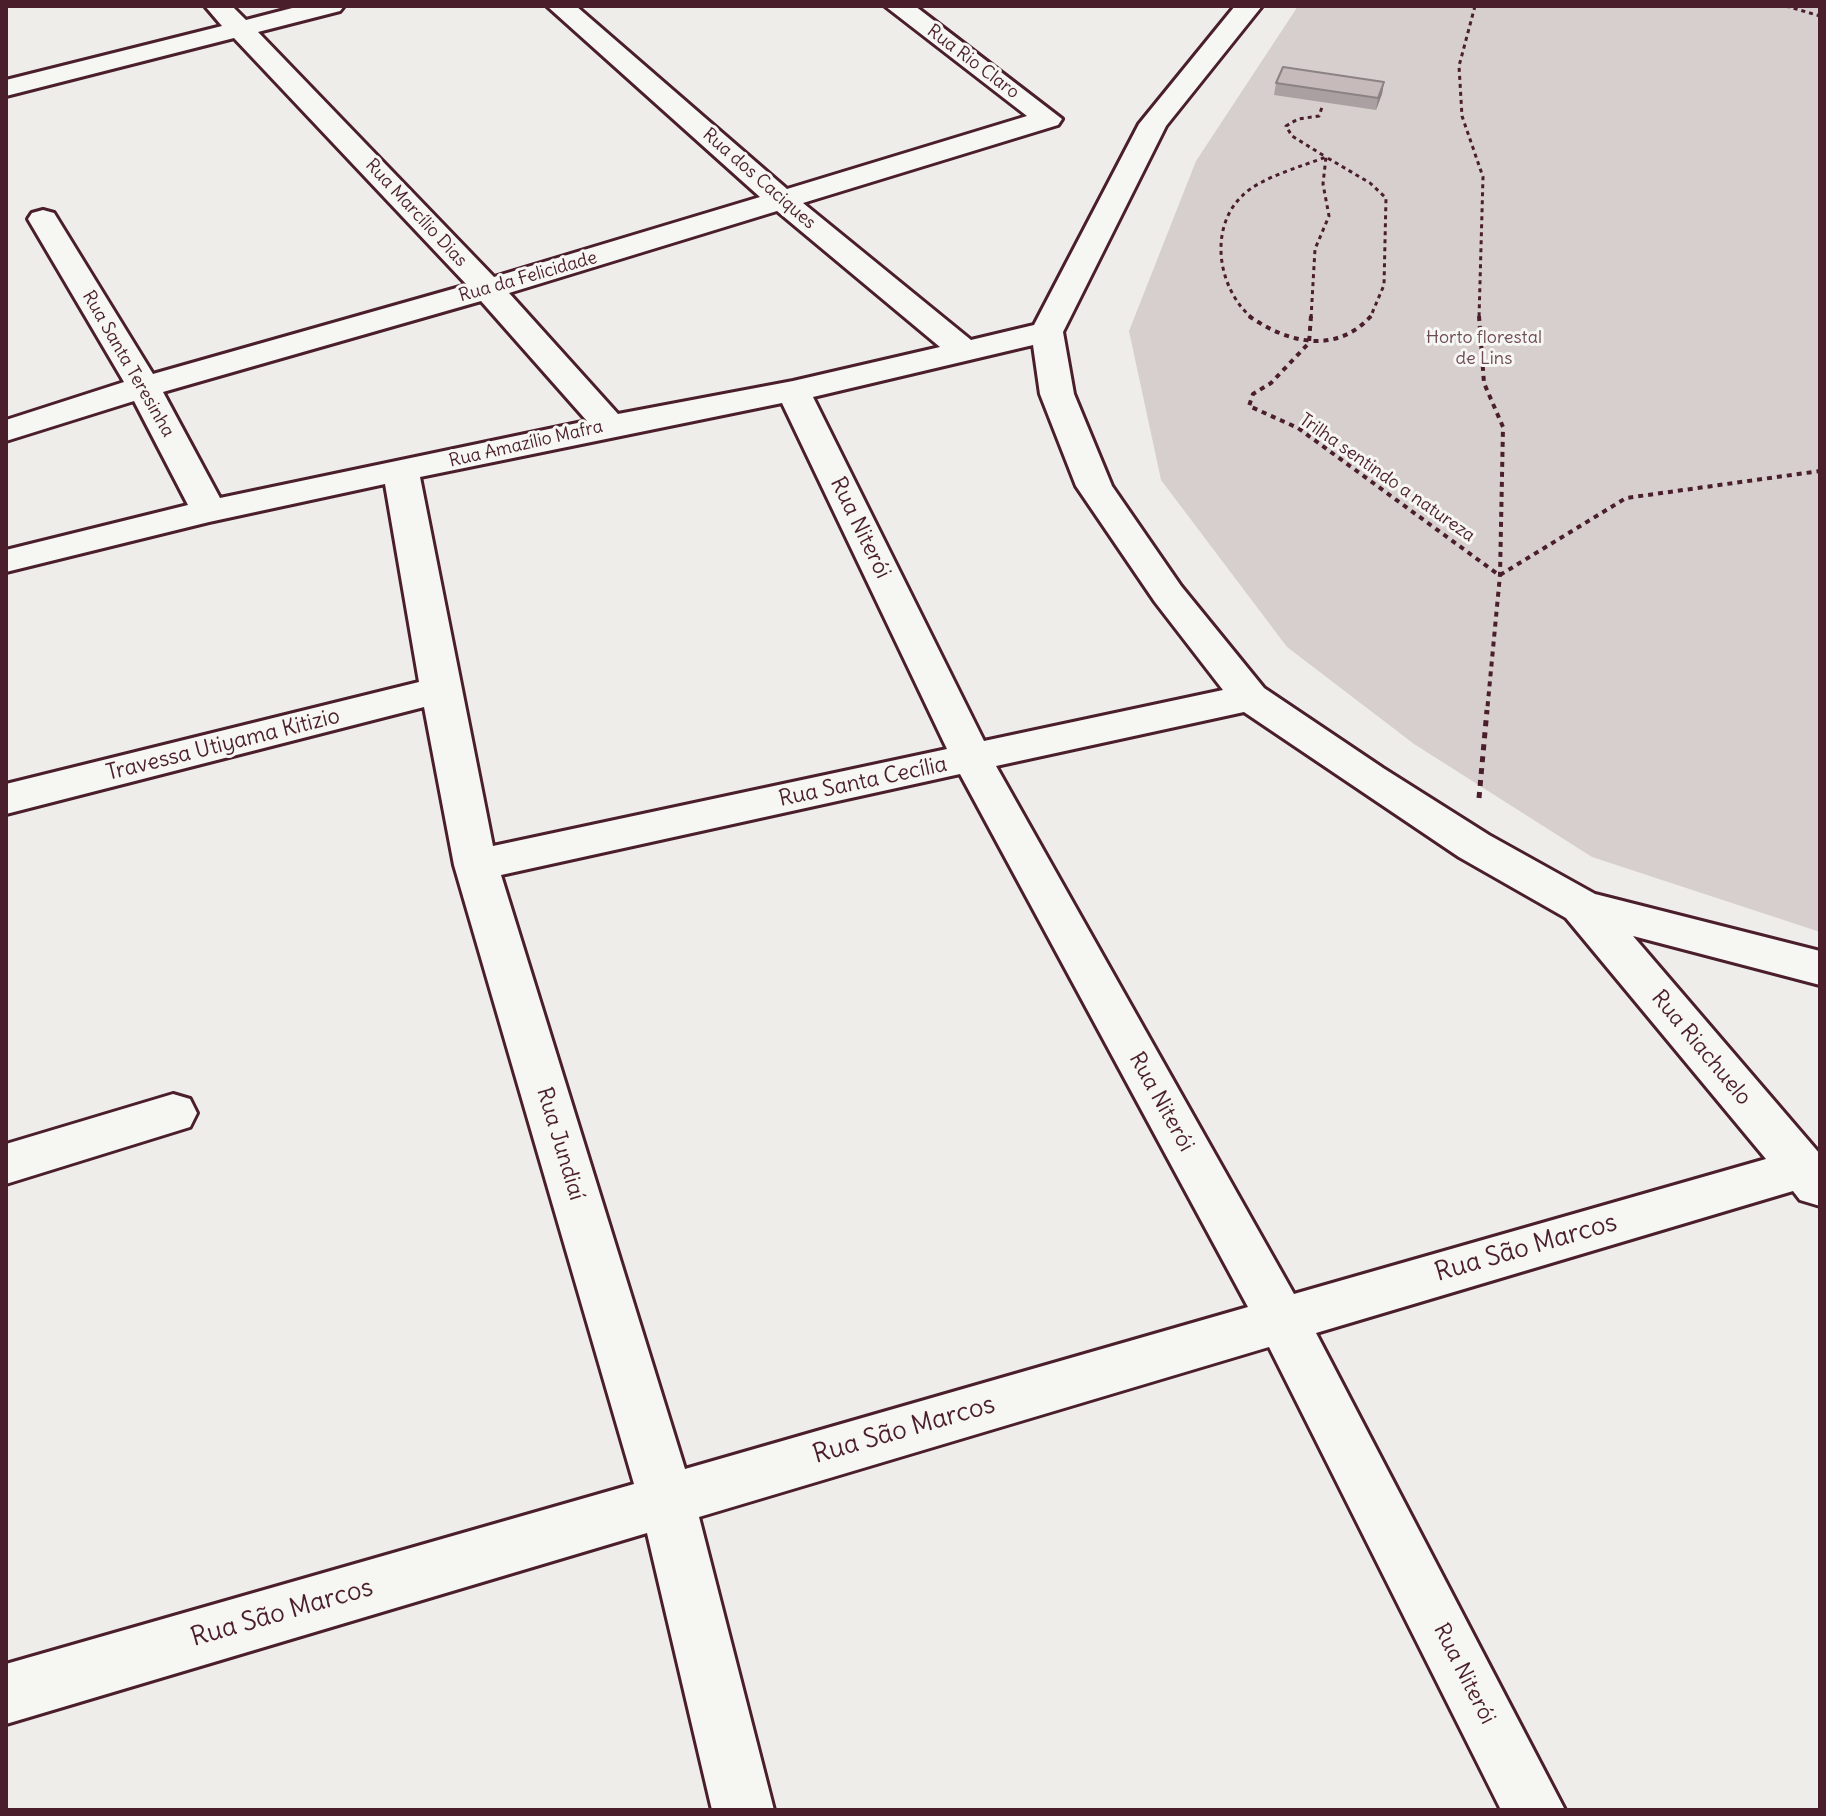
<!DOCTYPE html>
<html>
<head>
<meta charset="utf-8">
<style>
  body { margin:0 }
  #map { position:relative; width:1826px; height:1816px; overflow:hidden; background:#efedea; font-family:Delius,sans-serif }
  canvas { display:block }
  .frame { position:absolute; inset:0; border:8px solid #4a1f2b; pointer-events:none }
</style>
</head>
<body>
<div id="map">
<canvas width="1826" height="1816"></canvas>
<div class="frame"></div>
</div>
<script>
const ctx = document.querySelector('canvas').getContext('2d');
ctx.lineJoin = 'round';
function paint(path, color) { ctx.fillStyle = color; ctx.fill(path, 'evenodd'); }
function trace(path, color, width, dash) { ctx.strokeStyle = color; ctx.lineWidth = width; ctx.lineCap = dash ? 'butt' : 'round'; ctx.setLineDash(dash || []); ctx.stroke(path); }
function label(font, color, halo, rows, align = 'center') {
  ctx.font = font + ' Delius,sans-serif'; ctx.lineWidth = 6; ctx.setLineDash([]); ctx.textBaseline = 'middle'; ctx.strokeStyle = halo; ctx.fillStyle = color; for (const [text, x, y, turn = 0] of rows) {
    ctx.save(); ctx.translate(x, y); ctx.rotate((+turn || 0) * Math.PI / 180); ctx.textAlign = isNaN(turn) ? turn : align; if (halo) ctx.strokeText(text, 0, 0); ctx.fillText(text, 0, 0); ctx.restore();
  }
}
paint(new Path2D(`
  M1298,6H1820V932L1592,857L1414,744L1287,647L1161,480L1129,331L1196,161Z`), '#d7cfce');
const minor = new Path2D(`
  M205,6H232L246,20L300,6H344L340,11L258,32L494,277L760,197L547,6H576L787,189L1027,116L885,6H915L1062,119L1058,125L803,203L971,340L1034,325L1139,124L1235,6H1262L1166,126L1063,332L1074,394L1112,486L1181,586L1264,688L1383,768L1489,835L1595,894L1820,951V985L1633,936L1820,1154V1206L1800,1200L1793,1191L1316,1333L1565,1810H1501L1269,1347L699,1517L774,1810H712L647,1533L6,1724V1664L634,1484L454,865L424,707L6,814V784L419,682L385,484L209,522L6,572V550L188,505L134,401L6,441V420L124,382L28,219L32,213L43,210L54,213L153,374L467,285L234,38L6,96V80L222,26ZM777,211L940,347L793,381L618,414L509,293ZM481,301L587,421L220,498L163,392ZM1033,345L1040,394L1076,486L1155,602L1223,690L984,741L813,397ZM782,403L947,749L493,846L420,477ZM1244,712L1459,857L1566,918L1766,1159L1294,1294L996,766ZM960,774L1248,1307L685,1469L501,875Z
  M173,1094L190,1099L197,1113L190,1127L6,1184V1144Z`);
trace(minor, '#4a1f2b', 6);
trace(new Path2D(`
  M1475,6L1459,66L1462,116L1483,177L1479,318
  M1786,6L1820,16
  M1252,318C1218,289 1208,229 1242,196C1259,178 1303,166 1326,157L1370,183L1386,198L1384,285L1370,318
  M1311,318L1315,249L1329,216L1323,184L1326,157L1292,136L1286,126L1298,119L1319,116L1322,107`), '#4a1f2b', 3, [4, 4]);
trace(new Path2D(`
  M1249,316C1287,343 1336,355 1371,316
  M1311,316L1309,343L1271,383L1253,394L1249,406L1298,428L1499,575
  M1479,316L1484,383L1503,427L1500,575L1487,712
  M1500,575L1626,498L1820,471`), '#4a1f2b', 4, [5, 5]);
trace(new Path2D(`
  M1479,798L1487,710`), '#4a1f2b', 5, [6, 6]);
paint(minor, '#f6f6f2');
paint(new Path2D(`
  M1384,82L1382,94L1376,110L1274,95L1276,83Z`), '#aaa0a1');
paint(new Path2D(`
  M1384,82L1382,94L1376,110L1378,98Z`), '#8b8283');
const building = new Path2D(`
  M1283,67L1384,82L1378,98L1276,83Z`);
paint(building, '#c6babb');
trace(building, '#8b8283', 2);
label('18px', '#4a1f2b', '#f6f6f2', [
  ["Rua Rio Claro",973,62,37],
  ["Rua dos Caciques",759,179,41],
  ["Rua Marcílio Dias",416,213,47],
  ["Rua da Felicidade",528,277,-16],
  ["Rua Santa Teresinha",128,364,60],
  ["Rua Amazílio Mafra",526,444,-13],
  ["Trilha sentindo a natureza",1387,478,35]
]);
label('18px', '#6d4b54', '#f6f6f2', [
  ["Horto florestal",1484,338],
  ["de Lins",1484,359]
]);
label('22px', '#4a1f2b', '#f6f6f2', [
  ["Rua Niterói",860,528,64],
  ["Travessa Utiyama Kitizio",223,745,-14],
  ["Rua Santa Cecília",863,782,-12],
  ["Rua Riachuelo",1701,1048,50],
  ["Rua Niterói",1161,1102,61],
  ["Rua Jundiaí",560,1144,73],
  ["Rua Niterói",1464,1674,63]
]);
label('26px', '#4a1f2b', '#f6f6f2', [
  ["Rua São Marcos",1526,1248,-16],
  ["Rua São Marcos",904,1430,-16],
  ["Rua São Marcos",282,1613,-16]
]);
</script>
</body>
</html>
